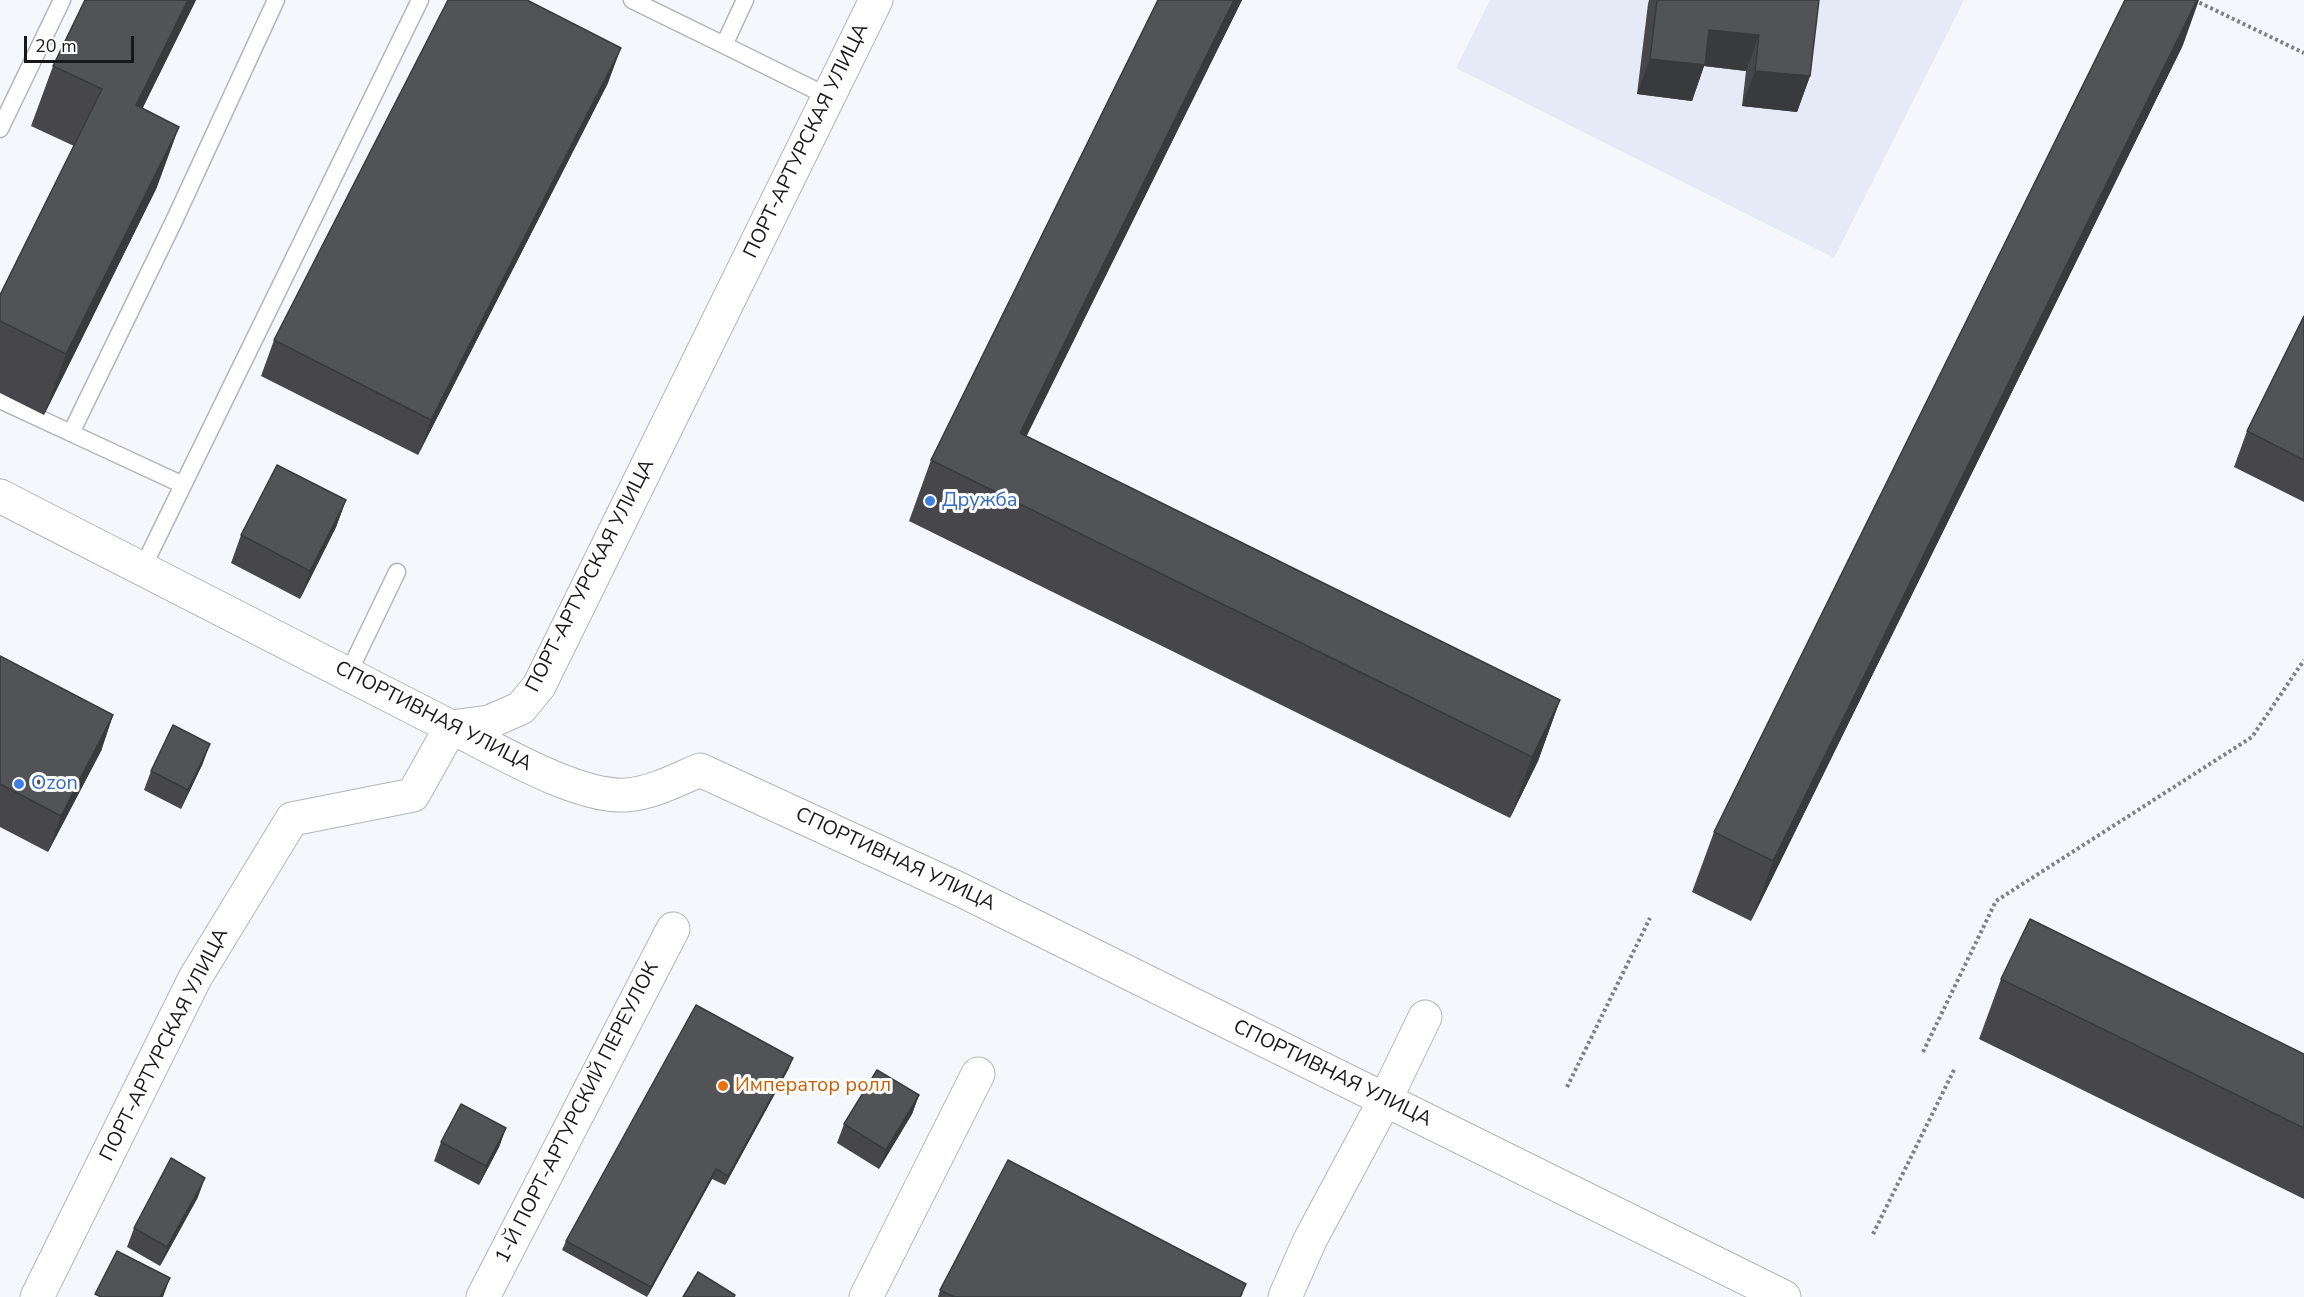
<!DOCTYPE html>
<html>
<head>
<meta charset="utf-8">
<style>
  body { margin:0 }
  #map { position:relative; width:2304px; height:1297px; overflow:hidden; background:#f5f7fc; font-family:"Nunito Sans",sans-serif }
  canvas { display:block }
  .scale { position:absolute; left:24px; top:36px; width:110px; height:27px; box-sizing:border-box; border:3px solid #18181a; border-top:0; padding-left:8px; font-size:18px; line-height:21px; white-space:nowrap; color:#18181a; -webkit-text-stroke:4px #fff; paint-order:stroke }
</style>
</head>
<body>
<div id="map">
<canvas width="2304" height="1297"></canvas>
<div class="scale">20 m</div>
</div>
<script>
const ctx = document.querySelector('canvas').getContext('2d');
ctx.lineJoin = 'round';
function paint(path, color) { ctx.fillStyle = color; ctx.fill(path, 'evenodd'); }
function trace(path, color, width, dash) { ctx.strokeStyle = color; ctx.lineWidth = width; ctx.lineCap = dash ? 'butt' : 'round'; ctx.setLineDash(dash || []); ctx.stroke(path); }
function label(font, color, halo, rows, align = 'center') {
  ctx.font = font + ' "Nunito Sans",sans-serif'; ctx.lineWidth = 6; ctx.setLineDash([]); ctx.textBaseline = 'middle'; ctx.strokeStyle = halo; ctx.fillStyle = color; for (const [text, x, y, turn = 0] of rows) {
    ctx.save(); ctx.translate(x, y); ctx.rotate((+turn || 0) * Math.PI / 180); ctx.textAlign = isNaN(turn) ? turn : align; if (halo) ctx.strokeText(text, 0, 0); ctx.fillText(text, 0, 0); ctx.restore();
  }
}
paint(new Path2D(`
  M1490,0H1964L1834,258L1456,68Z`), '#e6eaf6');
const service = new Path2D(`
  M632,0L724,45L745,0
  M724,45L829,97
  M0,129L62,0
  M0,400L71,433L174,221L276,0
  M71,433L181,484
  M143,567L420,0
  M348,674L397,572`);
const minor = new Path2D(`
  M451,727C496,749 577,798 626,795C652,793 677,780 700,770L961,890L1784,1297
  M451,727L489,722L521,708L539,686L876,0
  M37,1297L195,978L292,819L413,795L451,727
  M483,1297L673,929
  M866,1297L978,1074
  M1285,1297L1310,1240L1385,1100L1425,1017`);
const tertiary = new Path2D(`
  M0,496L451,727`);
trace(service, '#b3b5b9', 19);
trace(minor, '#b3b5b9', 35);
trace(tertiary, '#b3b5b9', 35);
trace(new Path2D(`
  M2194,0L2304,53
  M1923,1052L1996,901L2252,737L2304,660
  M1567,1087L1650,918
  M1873,1234L1955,1068`), '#808185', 4, [3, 3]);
trace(service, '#fff', 16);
trace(minor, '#fff', 33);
trace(tertiary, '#fff', 33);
paint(new Path2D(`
  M85,0H196L142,109L157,187L44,415L0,393V295L74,146L31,126L53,66Z
  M1158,0H1242L1026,436L1560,700L1538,761L1510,818L909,521L931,460Z
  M1649,0H1819L1810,76L1797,112L1742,106L1746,71L1704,66L1692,101L1637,94L1648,4Z
  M2183,45L1751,921L1692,892L1714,832Z
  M608,83L418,455L261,376L274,340Z
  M2304,316V502L2234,467L2247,431Z
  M346,500L336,527L300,599L231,563L241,535Z
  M0,656L113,715L101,751L48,852L0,827Z
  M203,763L181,809L144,790L151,771Z
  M2001,979L2304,1054V1199L1979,1039Z
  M789,1068L725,1185L712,1179L647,1297L562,1250L566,1241Z
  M919,1095L912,1114L879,1169L837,1143L844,1124Z
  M506,1128L499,1147L479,1185L434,1161L441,1142Z
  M198,1197L160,1266L127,1247L134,1228Z
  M940,1290L1243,1293L1241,1297H938Z`), '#47474b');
paint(new Path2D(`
  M188,0H196L114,166L136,105Z
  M1234,0H1242L998,494L1020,433Z
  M2197,0H2199L2183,45L1751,921L1773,861Z
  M1709,30L1759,35L1746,71L1704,66L1692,101L1637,94L1650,59Z
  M621,48L608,83L418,455L431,420Z
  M1755,71L1810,76L1797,112L1742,106Z
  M179,127L157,187L44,415L66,354Z
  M346,500L336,527L300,599L310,571Z
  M1560,700L1538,761L1510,818L1532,757Z
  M113,715L101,751L48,852L61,816Z
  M210,744L203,763L181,809L188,790Z
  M793,1058L789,1068L725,1185L728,1176Z
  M919,1095L912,1114L879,1169L886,1150Z
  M506,1128L499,1147L479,1185L486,1166Z
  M716,1169L712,1179L647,1297L651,1287Z
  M205,1178L198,1197L160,1266L167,1247Z
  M170,1278L163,1297H160Z`), '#393a3d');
const building = new Path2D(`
  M85,0H188L136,105L179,127L66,354L0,321V295L102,89L53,66Z
  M448,0H527L621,48L431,420L274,340Z
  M1158,0H1234L1020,433L1560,700L1532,757L931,460Z
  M1657,0H1819L1810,76L1755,71L1759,35L1709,30L1705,65L1650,59Z
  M2125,0H2197L1773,861L1714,832Z
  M2304,316V460L2247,431Z
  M277,465L346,500L310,571L241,535Z
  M0,656L113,715L61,816L0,784Z
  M173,725L210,744L188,790L151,771Z
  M2030,919L2304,1054V1128L2001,979Z
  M696,1005L793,1058L728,1176L716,1169L651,1287L566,1241Z
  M877,1070L919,1095L886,1150L844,1124Z
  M461,1104L506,1128L486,1166L441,1142Z
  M171,1158L205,1178L167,1247L134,1228Z
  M1008,1160L1246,1284L1240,1297H954L940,1290Z
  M117,1251L170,1278L160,1297H101L95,1294Z
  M698,1272L735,1295L734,1297H683Z`);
paint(building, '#525357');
trace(building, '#393a3d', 1.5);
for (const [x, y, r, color] of [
  [930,501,6,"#3f7fe0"],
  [19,784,6,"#3f7fe0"],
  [723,1086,6,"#e8710a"]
]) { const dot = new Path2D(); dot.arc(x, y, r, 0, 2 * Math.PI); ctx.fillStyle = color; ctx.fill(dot); trace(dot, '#fff', 2); }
label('20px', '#18181a', '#fff', [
  ["ПОРТ-АРТУРСКАЯ УЛИЦА",807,141,-64],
  ["ПОРТ-АРТУРСКАЯ УЛИЦА",591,576,-63],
  ["СПОРТИВНАЯ УЛИЦА",433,717,27],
  ["СПОРТИВНАЯ УЛИЦА",895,860,25],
  ["ПОРТ-АРТУРСКАЯ УЛИЦА",165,1045,-63],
  ["СПОРТИВНАЯ УЛИЦА",1332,1074,26],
  ["1-Й ПОРТ-АРТУРСКИЙ ПЕРЕУЛОК",578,1113,-63]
]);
label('20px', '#366cbe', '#fff', [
  ["Дружба",942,501],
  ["Ozon",31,784]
], 'left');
label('20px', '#c56008', '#fff', [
  ["Император ролл",735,1086]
], 'left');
</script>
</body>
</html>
